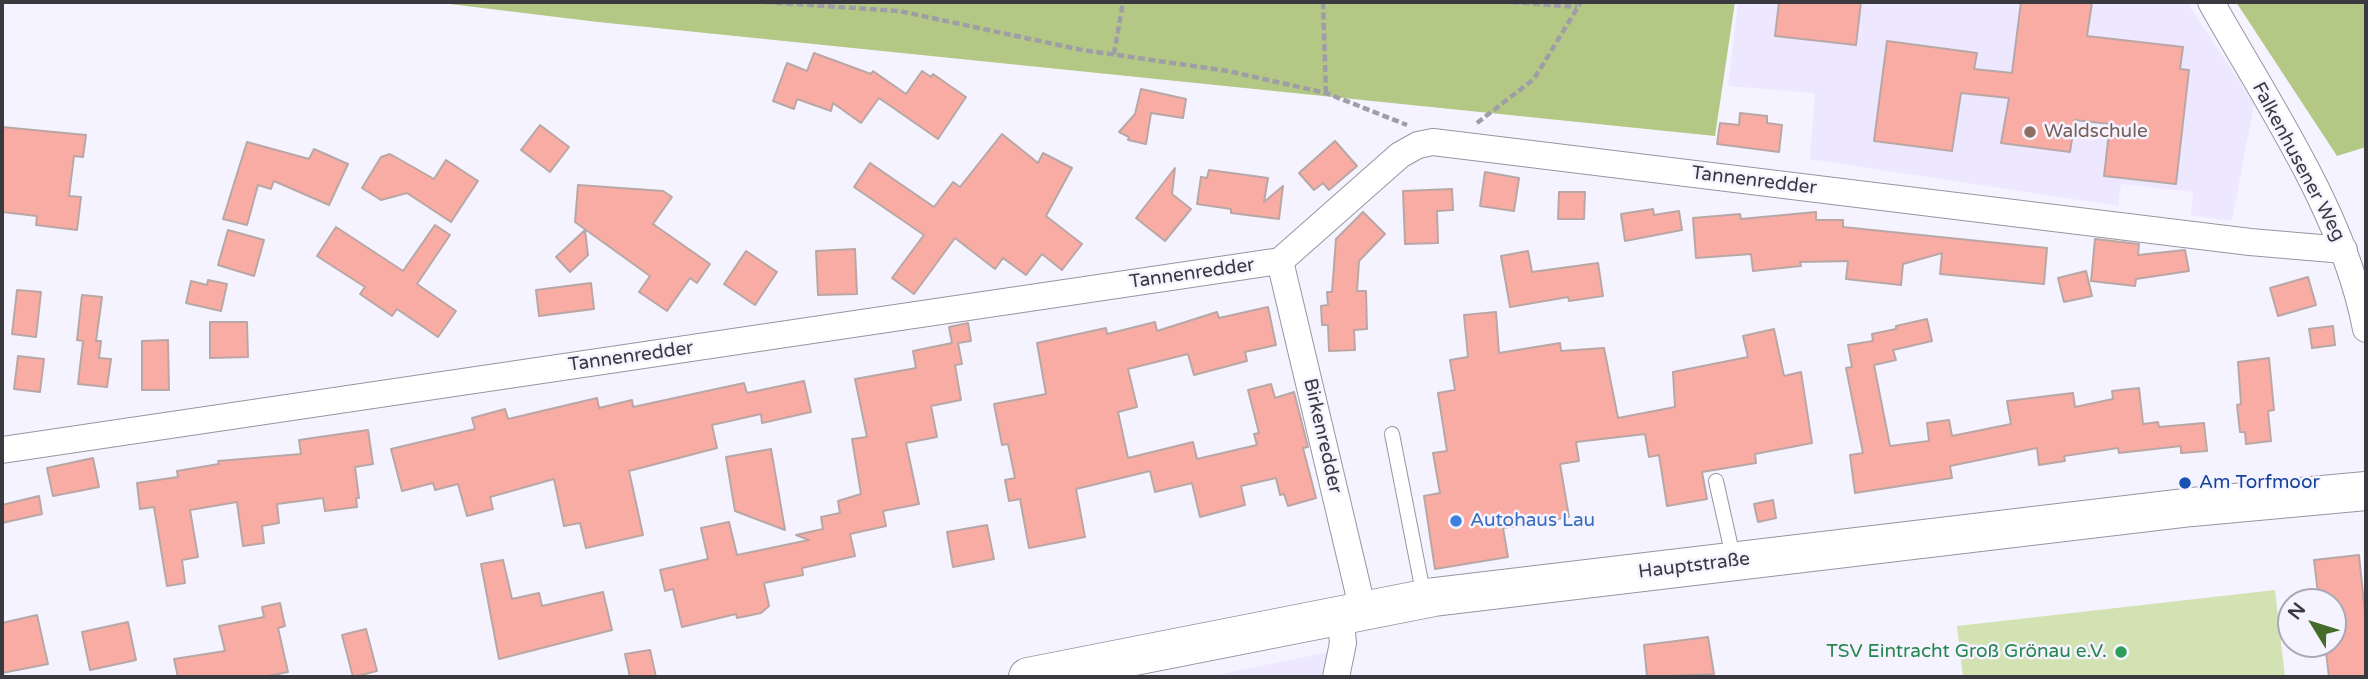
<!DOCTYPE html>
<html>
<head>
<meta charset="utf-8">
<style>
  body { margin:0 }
  #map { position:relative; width:2368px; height:679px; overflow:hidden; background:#f5f3ff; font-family:"Varela Round",sans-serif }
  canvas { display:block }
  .frame { position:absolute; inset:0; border:4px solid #3a393f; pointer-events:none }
  .north { position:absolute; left:2277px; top:588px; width:70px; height:70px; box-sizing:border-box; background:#f5f3ff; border:2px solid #aaa9b2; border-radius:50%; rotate:308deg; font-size:19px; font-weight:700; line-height:28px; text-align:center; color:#3a393f }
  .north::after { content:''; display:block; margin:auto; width:24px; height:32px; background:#456c28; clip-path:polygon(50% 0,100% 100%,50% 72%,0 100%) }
</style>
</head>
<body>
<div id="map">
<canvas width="2368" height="679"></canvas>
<div class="frame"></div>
<div class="north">N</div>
</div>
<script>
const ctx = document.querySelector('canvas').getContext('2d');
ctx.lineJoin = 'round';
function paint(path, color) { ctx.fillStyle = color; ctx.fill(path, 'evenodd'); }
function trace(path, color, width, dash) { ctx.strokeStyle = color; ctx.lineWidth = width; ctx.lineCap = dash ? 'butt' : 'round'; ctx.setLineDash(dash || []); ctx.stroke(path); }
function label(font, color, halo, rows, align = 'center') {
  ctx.font = font + ' "Varela Round",sans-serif'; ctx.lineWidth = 5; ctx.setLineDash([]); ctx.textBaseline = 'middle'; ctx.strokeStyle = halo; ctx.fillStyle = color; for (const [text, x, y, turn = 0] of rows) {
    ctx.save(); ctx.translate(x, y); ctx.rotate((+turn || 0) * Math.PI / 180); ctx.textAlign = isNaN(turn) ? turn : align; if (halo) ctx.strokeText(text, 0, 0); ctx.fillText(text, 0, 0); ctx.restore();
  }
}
paint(new Path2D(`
  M1738,2H2187L2254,104L2232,221L2191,215L2193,192L2121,184L2118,206L1810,159L1815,93L1728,86Z
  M1354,647L1347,677H1206Z`), '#ede8ff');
paint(new Path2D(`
  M2275,590L2285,677H1963L1957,626Z`), '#d3e2b3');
paint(new Path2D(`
  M433,2H1735L1715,136L598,22Z
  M2236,2H2366V147L2337,156Z`), '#b4c886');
const building = new Path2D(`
  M1779,2H1861L1856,45L1775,36Z
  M2021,2H2092L2087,36L2183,47L2180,69L2189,70L2176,184L2104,176L2110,124L2075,120L2070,152L2001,143L2009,98L1961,93L1952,151L1874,141L1887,41L1977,53L1974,69L2012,73Z
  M814,53L871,74L873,71L906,94L922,71L931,77L933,74L966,97L938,139L879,98L861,123L833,103L831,111L797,99L794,109L773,101L787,63L807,71Z
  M1141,89L1186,99L1183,118L1151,113L1146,144L1128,140L1129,137L1119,132L1135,114Z
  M1740,113L1767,116V123L1782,125L1779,152L1717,144L1720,123L1739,125Z
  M540,125L569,147L550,172L521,150Z
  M2,127L86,135L83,157L74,156L69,196L81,197L77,230L36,225L37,216L2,212Z
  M1002,134L1038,163L1043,153L1072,168L1046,216L1082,244L1062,270L1042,254L1026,275L1003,258L995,269L955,238L914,294L892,278L924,235L854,187L870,163L934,207L953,182L960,187Z
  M1335,141L1357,166L1329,190L1323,183L1314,190L1299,173Z
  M247,142L309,159L314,149L348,164L329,205L274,181L271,189L258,185L247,225L223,219Z
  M390,154L434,179L446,160L478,181L451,222L407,193L381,200L362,188L381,157Z
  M1175,168L1172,194L1191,209L1165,241L1136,218Z
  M1209,170L1268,178L1264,202L1283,186L1279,219L1231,213V209L1197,204L1201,177L1207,178Z
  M1485,172L1519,178L1514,211L1480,206Z
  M578,185L663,191L672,197L653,224L710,264L697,283L690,278L667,311L639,292L650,276L575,222Z
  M1452,189L1453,210L1437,211L1438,243L1405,244L1403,191Z
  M1559,192H1585L1584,219H1558Z
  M1653,209L1654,215L1679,211L1682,230L1625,241L1621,214Z
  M1363,212L1385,234L1359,261L1357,291H1366L1367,329L1354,330L1355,350L1329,351L1328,325H1322L1321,306L1328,305L1327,292H1332L1336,239Z
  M1816,212V220H1843V227L2047,248L2044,284L1940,274L1942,253L1903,264L1901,285L1846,279L1848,261L1800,262L1801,266L1753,271L1751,254L1696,258L1693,218L1740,214L1741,219Z
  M435,225L450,235L417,284L456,311L438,337L397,309L392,316L360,294L365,287L317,256L336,227L403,271Z
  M228,230L264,240L254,276L218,265Z
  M585,230L588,255L570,272L556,257Z
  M2095,239L2139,244L2138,255L2185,250L2189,271L2136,279L2135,286L2091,281Z
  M855,249L857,294L818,295L816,251Z
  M746,251L777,272L755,305L724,284Z
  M1528,251L1532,272L1598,263L1603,296L1569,301L1568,297L1510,307L1501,256Z
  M2086,271L2092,296L2064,302L2058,278Z
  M2308,277L2316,305L2278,316L2270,288Z
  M208,280L227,284L221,311L186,303L191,281L207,285Z
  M591,283L594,309L539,316L536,290Z
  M17,290L41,292L36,337L12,334Z
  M82,295L102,297L96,341H101L99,358L111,359L107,387L78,384L83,341L77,340Z
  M1268,307L1276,345L1245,352L1247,361L1194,375L1188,354L1128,369L1137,407L1118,412L1128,458L1193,442L1197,459L1257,445L1254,434L1259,433L1248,390L1271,384L1275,398L1294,392L1308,447L1303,448L1316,498L1288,506L1284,494L1280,495L1276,478L1241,486L1245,505L1200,517L1192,483L1155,492L1150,471L1076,489L1085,537L1029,548L1020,499L1009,501L1005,480L1015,478L1008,444L1002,445L994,404L1046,394L1037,343L1106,328L1107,334L1155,322L1157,331L1217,312L1219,318Z
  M1496,312L1499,353L1560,343L1561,351L1604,348L1618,418L1675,407L1673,372L1748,357L1743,336L1774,329L1784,376L1801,372L1812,443L1755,454L1756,463L1702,472L1707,499L1667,506L1659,455L1649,457L1645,434L1576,442L1579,461L1560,464L1569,517L1503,528L1508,557L1435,569L1424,496L1440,493L1433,453L1447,451L1438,393L1455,390L1450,360L1468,357L1464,315Z
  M1927,319L1932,341L1893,350L1896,360L1874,365L1890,446L1929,441L1927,423L1949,420L1952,436L2011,424L2007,401L2073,393L2075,407L2113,399L2112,391L2139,388L2143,424L2158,422L2159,427L2204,423L2207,451L2181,453V446L2119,453L2118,448L2064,456L2065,461L2039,465L2037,448L1950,466L1952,478L1855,493L1850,455L1863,453L1846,368L1852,367L1848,345L1873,341L1872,334L1896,329V326Z
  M210,322H247L248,357L210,358Z
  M968,323L971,341L958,343L962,364L955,365L961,400L931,406L937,437L906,443L919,504L883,511L886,526L850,534L855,556L802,568L803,575L764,583L769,606L761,613L737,618L736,614L682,627L673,589L665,591L660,570L708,559L701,528L729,522L737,555L809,540L796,535L823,529L821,517L840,513L838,501L861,494L852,439L867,437L855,379L916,368L913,351L952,343L949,327Z
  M2333,326L2335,345L2312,348L2309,329Z
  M168,340L169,390H142V341Z
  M18,356L44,359L40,392L14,389Z
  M2269,358L2274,410L2268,411L2271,441L2246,444L2245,432H2240L2237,405L2241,404L2238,362Z
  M804,381L811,412L762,423L761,414L712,425L717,448L629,471L643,535L586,548L580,523L564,526L554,479L490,497L493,509L467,516L458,484L435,490L433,483L402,491L391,449L475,429L472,418L505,409L508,419L597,398L599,408L632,400L633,407L744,383L747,393Z
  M368,430L373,464L355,467L359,498H356L357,507L325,511L323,498L277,504L279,523L262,526L264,543L243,546L237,502L190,510L198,557L182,560L185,583L167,586L154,507L140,509L137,483L178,477L177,471L219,464L218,461L301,454L299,440Z
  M771,449L785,530L735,511L726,457Z
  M93,458L99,487L53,496L47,468Z
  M39,496L42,514L2,523V505Z
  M1773,500L1776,518L1758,522L1754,504Z
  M987,525L994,559L953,567L947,532Z
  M2359,555L2366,623V677H2329L2325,644H2333V602H2319L2314,560Z
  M503,560L512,599L539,593L542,606L603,592L612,630L499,659L481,564Z
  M280,603L285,626L278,628L288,672L263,677H178L174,659L225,651L219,626L264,617L262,607Z
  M37,615L48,664L2,673V623Z
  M128,622L136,660L90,670L82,632Z
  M366,629L377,671L353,677L342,635Z
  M1708,637L1714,674L1647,677L1644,645Z
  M650,650L656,677H630L625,654Z`);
paint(building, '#f9aca4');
trace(building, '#b9a7a5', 2);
const service = new Path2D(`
  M1392,434L1424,597
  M1716,481L1734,561`);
const minor = new Path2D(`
  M2211,2C2268,104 2344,213 2366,329
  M1280,261L1363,611
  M2,450L1280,261L1400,155L1418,145L1433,142L2250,242L2344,250
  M1336,677L1343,643L1340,614`);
const secondary = new Path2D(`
  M1028,677L1434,597L2192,507L2366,491`);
trace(service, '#9895a2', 16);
trace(minor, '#9895a2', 28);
trace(secondary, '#9895a2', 40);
trace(new Path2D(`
  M765,2L899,11L1082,50L1228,71L1326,93L1407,125
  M1323,2L1326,93
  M1512,2L1577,7
  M1114,54L1123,2
  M1477,123L1534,79L1581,2`), '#9f9ea7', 4.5, [7, 3.5]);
trace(service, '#fff', 14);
trace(minor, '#fff', 26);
trace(secondary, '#fff', 38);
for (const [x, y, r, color] of [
  [2030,132,7,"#8d6e63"],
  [2185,483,7,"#1a4fb4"],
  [1456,521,7,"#3f7fe0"],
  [2121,652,7,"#2e9e5b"]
]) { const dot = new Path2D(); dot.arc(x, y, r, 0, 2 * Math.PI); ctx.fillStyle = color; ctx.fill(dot); trace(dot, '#f5f3ff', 2.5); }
label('19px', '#785e54', '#f5f3ff', [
  ["Waldschule",2044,132]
], 'left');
label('19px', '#3a393f', '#f5f3ff', [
  ["Falkenhusener Weg",2298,162,62],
  ["Tannenredder",1754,181,7],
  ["Tannenredder",1192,274,-8],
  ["Tannenredder",631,357,-8],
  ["Birkenredder",1322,436,77],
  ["Hauptstraße",1694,566,-7]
]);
label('19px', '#164399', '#f5f3ff', [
  ["Am Torfmoor",2199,483]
], 'left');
label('19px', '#366cbe', '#f5f3ff', [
  ["Autohaus Lau",1470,521]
], 'left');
label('19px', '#27864d', '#f5f3ff', [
  ["TSV Eintracht Groß Grönau e.V.",2107,652]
], 'right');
</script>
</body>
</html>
